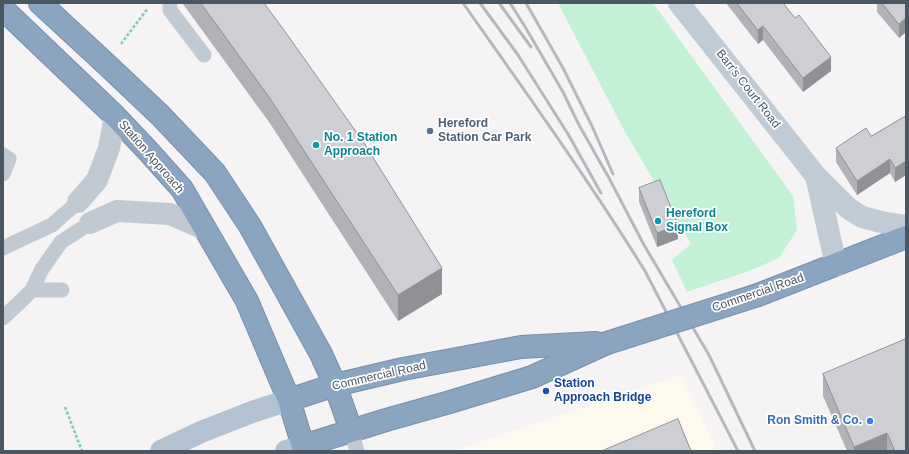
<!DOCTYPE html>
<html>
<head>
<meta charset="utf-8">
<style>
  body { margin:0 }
  #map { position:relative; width:909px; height:454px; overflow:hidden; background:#f5f3f3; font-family:Helvetica,sans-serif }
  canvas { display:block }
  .frame { position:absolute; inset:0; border:4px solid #4a5661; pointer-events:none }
</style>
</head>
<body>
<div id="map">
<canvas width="909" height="454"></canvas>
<div class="frame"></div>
</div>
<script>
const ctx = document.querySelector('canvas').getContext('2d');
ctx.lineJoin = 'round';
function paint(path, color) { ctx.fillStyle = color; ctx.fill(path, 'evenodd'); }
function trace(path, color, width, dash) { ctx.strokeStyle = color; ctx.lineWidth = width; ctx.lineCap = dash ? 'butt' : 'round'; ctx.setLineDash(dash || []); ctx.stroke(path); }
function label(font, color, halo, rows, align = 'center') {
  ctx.font = font + ' Helvetica,sans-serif'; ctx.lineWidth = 3.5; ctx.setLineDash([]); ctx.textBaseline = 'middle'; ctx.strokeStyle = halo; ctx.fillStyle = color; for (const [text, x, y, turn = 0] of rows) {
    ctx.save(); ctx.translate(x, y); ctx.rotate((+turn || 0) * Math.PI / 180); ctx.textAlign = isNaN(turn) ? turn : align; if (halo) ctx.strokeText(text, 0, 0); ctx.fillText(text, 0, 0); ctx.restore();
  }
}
paint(new Path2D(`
  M681,375L718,451H453Z`), '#fdf9ef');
paint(new Path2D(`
  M558,3H653L793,196L797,230L779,258L749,271L687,292L672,260L691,244L625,132Z`), '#c3f1d5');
const highway = new Path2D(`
  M40,3L105,63L160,115L215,173L250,226L321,354L335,385L351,430
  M3,9L115,116L149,152L182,189L247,301L289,400L303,446L386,420L450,402L532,377L607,343
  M758,295L906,237
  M289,400L335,385L403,369L521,347L596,343`);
trace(highway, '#7690ad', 24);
trace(new Path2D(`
  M121,44L148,8
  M65,407L82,451`), '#7ad0a6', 2.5, [3, 2]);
trace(new Path2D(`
  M170,3V10L204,55
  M3,155L9,159L3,174
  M3,248L52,225L78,202
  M32,290H62
  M3,318L23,299L32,290L42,269L61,242L90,223
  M351,430L357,451`), '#c1cad2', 15);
trace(new Path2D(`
  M78,202L97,180L109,148L115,116
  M90,223L117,211L170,214L204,229`), '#c1cad2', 22);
trace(new Path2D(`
  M679,3L816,176L848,208L862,217L881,222L906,226
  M816,176L836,265`), '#c1cbd6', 22);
trace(new Path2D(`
  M161,451L201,432L252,412L289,400
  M286,451L303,446`), '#b3c2d1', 22);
trace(highway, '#8ba5c1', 22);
trace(new Path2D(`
  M463,3C525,91 588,179 645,271L738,451
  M480,3L518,55L568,134L601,193
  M499,3L531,47
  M510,3L524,25L563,92L579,125L609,178L644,245L709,355L755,451
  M526,3L563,68L592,126L613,174`), '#b5b8bd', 3);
const highwayBridge = new Path2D(`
  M607,343L758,295`);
trace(highwayBridge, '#7690ad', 24, []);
trace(highwayBridge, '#8ba5c1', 22);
paint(new Path2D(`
  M183,3H264L442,294L398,321L269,122L183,4Z
  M726,3H783L831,71L803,92L763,40L758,44Z
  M877,3H906V32L899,38L877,12Z
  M906,116V175L895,182L890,173L857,195L836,162V148L871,136Z
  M639,188L678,239L657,247L639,202Z
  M823,374L906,451H847L823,396Z`), '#b0b2b7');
paint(new Path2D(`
  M906,18V32L899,38V24Z
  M763,26V40L758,44V30Z
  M831,57V71L803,92V78Z
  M890,159V173L857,195V181Z
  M906,161V175L895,182V168Z
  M678,225V239L657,247V233Z
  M442,268V294L398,321V295Z
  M887,433V451H854V447Z`), '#909195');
const building = new Path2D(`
  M201,3H264L286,33L364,143L442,268L398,295L269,97Z
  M737,3H783L795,18L799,15L831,57L803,78L763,26L758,30Z
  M882,3H906V18L899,24Z
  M906,116V161L895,168L890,159L857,181L836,148L866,128L871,136Z
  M660,180L678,225L657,233L639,188Z
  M906,339V451H895L887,433L854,447L823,374Z
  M678,419L691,451H602Z`);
paint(building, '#cdcfd5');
trace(building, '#909195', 1);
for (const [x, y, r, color] of [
  [430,131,4,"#5c6f8a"],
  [316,145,4,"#0f9aa8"],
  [658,221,4,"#0f9aa8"],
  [546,391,4,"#1a4fb4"],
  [870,421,4,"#3f7fe0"]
]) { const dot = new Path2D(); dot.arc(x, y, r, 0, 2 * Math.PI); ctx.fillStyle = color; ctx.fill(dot); trace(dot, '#fff', 1.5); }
label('12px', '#4a5661', '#fff', [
  ["Barr's Court Road",748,89,52],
  ["Station Approach",151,157,49],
  ["Commercial Road",758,293,-19],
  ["Commercial Road",379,376,-13]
]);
label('bold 12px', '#4e5e75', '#fff', [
  ["Hereford",438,124],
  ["Station Car Park",438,138]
], 'left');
label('bold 12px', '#0d838f', '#fff', [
  ["No. 1 Station",324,138],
  ["Approach",324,152],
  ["Hereford",666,214],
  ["Signal Box",666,228]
], 'left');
label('bold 12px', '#164399', '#fff', [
  ["Station",554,384],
  ["Approach Bridge",554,398]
], 'left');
label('bold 12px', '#366cbe', '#fff', [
  ["Ron Smith & Co.",862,421]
], 'right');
</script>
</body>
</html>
